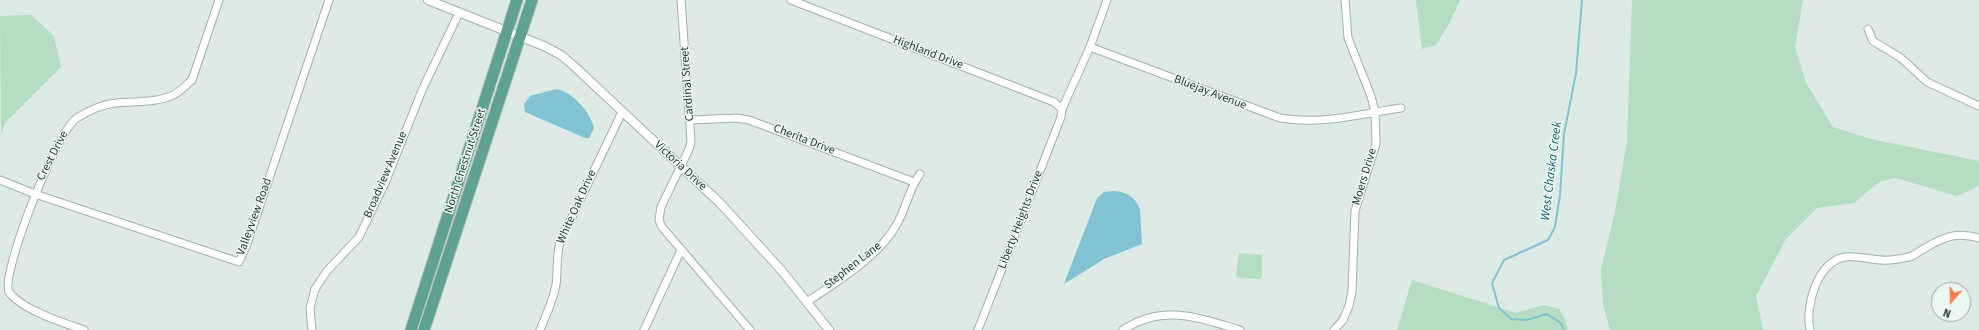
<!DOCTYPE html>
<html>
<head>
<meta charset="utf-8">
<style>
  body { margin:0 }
  #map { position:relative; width:1979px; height:330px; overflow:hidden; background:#ddeae5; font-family:"Source Sans 3",sans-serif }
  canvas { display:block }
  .north { position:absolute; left:1931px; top:282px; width:40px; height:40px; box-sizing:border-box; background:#edf7f2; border:1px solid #9aaba6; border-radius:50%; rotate:200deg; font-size:11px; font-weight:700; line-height:16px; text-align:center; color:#1e3a34 }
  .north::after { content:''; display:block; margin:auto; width:14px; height:18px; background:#f87e4d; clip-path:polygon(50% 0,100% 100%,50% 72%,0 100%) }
</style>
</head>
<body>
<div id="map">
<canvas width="1979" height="330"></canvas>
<div class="north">N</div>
</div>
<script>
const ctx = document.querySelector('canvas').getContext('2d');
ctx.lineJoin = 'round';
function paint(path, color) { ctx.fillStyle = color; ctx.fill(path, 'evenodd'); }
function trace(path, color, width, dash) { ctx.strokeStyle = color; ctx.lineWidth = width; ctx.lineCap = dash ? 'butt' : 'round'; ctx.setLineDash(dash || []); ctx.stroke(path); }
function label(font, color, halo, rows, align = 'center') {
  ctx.font = font + ' "Source Sans 3",sans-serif'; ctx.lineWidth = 3; ctx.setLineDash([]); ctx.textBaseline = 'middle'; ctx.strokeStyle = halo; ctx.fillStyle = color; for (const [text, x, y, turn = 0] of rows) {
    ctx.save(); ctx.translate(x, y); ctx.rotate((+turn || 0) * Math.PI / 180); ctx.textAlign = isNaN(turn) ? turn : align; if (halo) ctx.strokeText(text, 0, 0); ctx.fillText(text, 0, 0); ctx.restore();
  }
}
paint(new Path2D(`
  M1416,0H1460L1449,24L1436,45L1422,49Z
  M1632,0H1803L1795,47L1806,83L1833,127L1871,139L1979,161V186L1957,196L1896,178L1879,182L1854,203L1817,208L1786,239L1756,296L1763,330H1610L1603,304L1601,269L1615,212L1627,141Z
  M31,15L54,36L61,67L6,122L1,134L0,16Z
  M1239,253L1262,255V277L1260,279L1238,278L1236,276Z
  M1412,280L1516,313L1544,305L1559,309L1566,321L1568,330H1397Z`), '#b4ddc1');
paint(new Path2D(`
  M556,89C572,91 591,113 594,128L589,138H585L525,112L524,104L530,96Z
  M1114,191C1127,192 1135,197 1140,209L1142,244L1104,259L1064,284L1097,198L1104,192Z`), '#81c3d3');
trace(new Path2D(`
  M1564,330L1561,323L1547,314L1526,320L1511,319L1499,308L1492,283L1504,260L1548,240L1555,227L1560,195L1564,134L1576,73L1582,0`), '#81c3d3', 2);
const minor = new Path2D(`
  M681,0L691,140L690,147L661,207L659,220L662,227L750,330
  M791,0L1054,102L1062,109
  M1868,29L1873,41L1901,58L1927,82L1979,106
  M1090,47L1107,0
  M691,120L736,118L749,120L914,182
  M0,180L35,194L239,262L247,244L329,0
  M807,302C837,281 879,257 897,224C906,208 909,189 920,174
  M84,330C64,323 22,310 9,292C0,275 57,130 77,118C88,111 103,104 116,103C135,101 156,103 173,95C180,92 186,85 192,80L219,0
  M312,330L310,308L315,289L327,271L359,237L385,183L423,88L459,13
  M540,330C546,315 553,301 556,285C558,271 556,256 560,242L622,112
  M644,330L681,250
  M978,330L1061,117L1062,109L1090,47L1280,118C1322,125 1360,114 1401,108
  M1123,330C1162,303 1199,318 1240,330
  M1334,330L1343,320L1349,306L1352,291L1355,211L1376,144L1375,112L1371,96L1348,38L1345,0
  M1810,330C1805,306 1817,262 1845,257C1857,255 1870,260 1882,260C1891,261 1899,259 1909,257C1915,255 1921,250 1927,247C1945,236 1958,232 1979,238`);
const tertiary = new Path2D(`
  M428,0L544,46L561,55L575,67L720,203L782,271L829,330`);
const primary = new Path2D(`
  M411,330L517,0
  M424,330L532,0`);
trace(minor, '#a0b2ac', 9);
trace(tertiary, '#a0b2ac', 10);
trace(primary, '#bcc4c2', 13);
trace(minor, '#fff', 7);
trace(tertiary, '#fff', 8);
trace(primary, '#5fa293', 11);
label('12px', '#1e3a34', '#edf7f2', [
  ["Highland Drive",928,53,21],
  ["Cardinal Street",688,84,-94],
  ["Bluejay Avenue",1210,93,21],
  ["Cherita Drive",804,140,21],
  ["Crest Drive",53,156,-63],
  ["North Chestnut Street",466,161,-72],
  ["Victoria Drive",680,166,43],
  ["Broadview Avenue",386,175,-67],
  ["Moers Drive",1365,177,-73],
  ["White Oak Drive",577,207,-66],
  ["Valleyview Road",255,217,-70],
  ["Liberty Heights Drive",1021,220,-69],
  ["Stephen Lane",853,266,-38]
]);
label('italic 13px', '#176378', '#edf7f2', [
  ["West Chaska Creek",1552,171,-83]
]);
</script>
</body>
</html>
